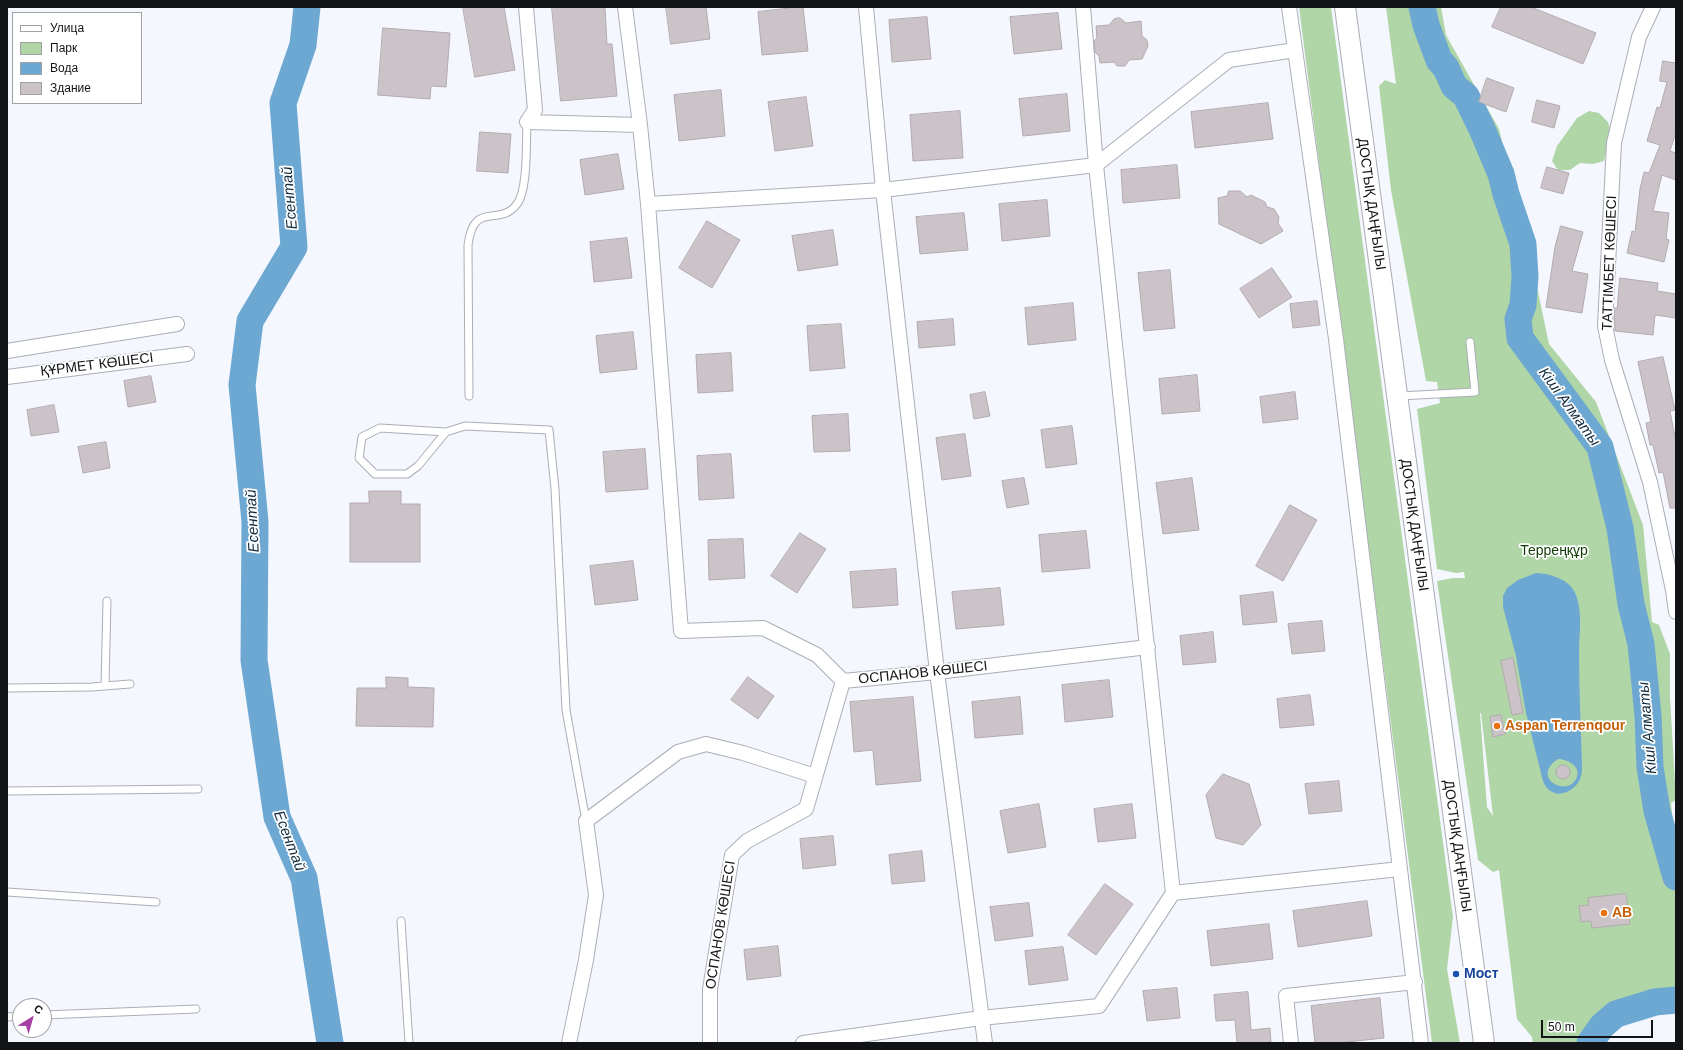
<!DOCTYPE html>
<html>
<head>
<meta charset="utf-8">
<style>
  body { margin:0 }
  #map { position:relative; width:1683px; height:1050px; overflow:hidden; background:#f5f7ff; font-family:Helvetica,sans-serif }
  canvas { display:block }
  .frame { position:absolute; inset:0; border:8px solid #121316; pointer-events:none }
  .legend { position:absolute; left:12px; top:12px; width:130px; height:92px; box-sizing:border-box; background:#fff; border:1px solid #a0a1a2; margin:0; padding:5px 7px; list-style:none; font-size:12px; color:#121316 }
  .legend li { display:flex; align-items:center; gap:8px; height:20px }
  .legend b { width:20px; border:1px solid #a0a1a2 }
  .north { position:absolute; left:12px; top:998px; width:40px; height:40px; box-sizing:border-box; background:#fff; border:1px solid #a0a1a2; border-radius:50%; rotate:37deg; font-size:11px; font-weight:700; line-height:16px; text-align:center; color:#121316 }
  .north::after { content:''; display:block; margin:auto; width:14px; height:18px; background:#a53fa3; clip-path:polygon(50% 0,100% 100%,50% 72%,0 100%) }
  .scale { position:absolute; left:1541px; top:1020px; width:112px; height:18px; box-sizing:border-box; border:2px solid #121316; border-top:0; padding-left:5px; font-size:12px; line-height:14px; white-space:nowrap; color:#121316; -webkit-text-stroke:3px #fff; paint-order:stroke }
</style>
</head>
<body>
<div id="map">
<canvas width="1683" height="1050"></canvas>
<div class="frame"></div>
<ul class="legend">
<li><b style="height:5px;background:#fff"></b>Улица</li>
<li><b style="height:11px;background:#b0d5a7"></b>Парк</li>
<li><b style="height:11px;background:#6ca8d2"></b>Вода</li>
<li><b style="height:11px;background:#ccc3c9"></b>Здание</li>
</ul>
<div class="north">С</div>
<div class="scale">50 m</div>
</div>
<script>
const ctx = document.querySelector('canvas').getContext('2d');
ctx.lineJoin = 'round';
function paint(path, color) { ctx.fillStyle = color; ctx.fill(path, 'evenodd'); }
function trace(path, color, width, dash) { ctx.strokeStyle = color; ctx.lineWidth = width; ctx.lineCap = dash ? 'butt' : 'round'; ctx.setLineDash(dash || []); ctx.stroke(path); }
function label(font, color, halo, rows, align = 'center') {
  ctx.font = font + ' Helvetica,sans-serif'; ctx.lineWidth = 3.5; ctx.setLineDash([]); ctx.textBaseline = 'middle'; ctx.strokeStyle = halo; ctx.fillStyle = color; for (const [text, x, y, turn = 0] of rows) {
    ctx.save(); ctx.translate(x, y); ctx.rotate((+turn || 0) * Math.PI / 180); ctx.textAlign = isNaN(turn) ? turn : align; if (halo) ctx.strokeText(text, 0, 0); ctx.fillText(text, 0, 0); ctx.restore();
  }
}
paint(new Path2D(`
  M1299,7H1331L1453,917L1447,969L1460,1043H1432Z
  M1386,7H1441L1446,35L1499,129L1533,268L1549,344L1596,402L1643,525L1652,622L1659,625L1670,654V697L1676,800L1671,803L1676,855V992L1621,1003L1588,1033L1581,1043H1533L1532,1037L1517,1019L1499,870L1493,872L1478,860L1437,581L1453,578H1465L1464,572L1456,573L1437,569L1417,409L1440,403L1437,382L1426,381L1391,190L1379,86L1385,80L1396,84ZM1480,713H1481L1493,816L1487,807Z
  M1589,111L1599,113L1608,122L1611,132L1604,161L1593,164L1580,163L1570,170H1558L1552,161L1557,146L1577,118Z`), '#b0d5a7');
paint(new Path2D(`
  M1536,573C1551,574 1570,579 1576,595C1583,614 1579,634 1579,653C1579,691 1581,729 1582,766C1582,770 1582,775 1580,779C1575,791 1557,800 1547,788C1544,785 1543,781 1542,777L1526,713L1516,656L1503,607V596L1507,588L1518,580ZM1558,759C1567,759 1581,766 1577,777C1569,799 1529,778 1558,759Z`), '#6ca8d2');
trace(new Path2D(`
  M307,7L303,45L283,103L294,247L250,321L242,385L255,522L254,660L277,817L304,878L330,1043
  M1422,7L1426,25L1439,60L1446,68L1454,86L1466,96L1482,129L1501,174L1506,194L1523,244L1525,277L1523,305L1518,319L1520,338L1600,447L1620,528L1631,604L1641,644L1648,716L1650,767L1657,811L1676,877
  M1590,1043L1602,1026L1616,1014L1655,1002L1676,1000`), '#6ca8d2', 27);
const building = new Path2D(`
  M463,7H504L515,70L475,77Z
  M552,7H605L607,44H612L617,96L561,101Z
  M666,7H706L710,39L671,44Z
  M803,7L808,51L762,55L758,12Z
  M1501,7H1531L1596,33L1583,64L1492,27Z
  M1058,13L1062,49L1014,54L1010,17Z
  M927,17L931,59L892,62L889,20Z
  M1120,18L1126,23L1141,21L1142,36L1147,40L1148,46L1142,59L1129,60L1125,66H1117L1114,62L1100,63L1099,56L1095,52L1094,41L1097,38L1096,26L1109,25L1114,19Z
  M383,28L450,33L446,87L431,86L430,99L378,95Z
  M1663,61L1676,63V132L1670,151L1676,153V180L1662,175L1653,211L1669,213L1666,239L1669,240L1664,262L1627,253L1632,231L1635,232L1640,189L1644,172L1649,173L1660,145L1647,141L1657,107L1660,108L1667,82L1660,81Z
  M1487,78L1514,88L1506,112L1479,102Z
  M721,90L725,136L679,141L674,95Z
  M1067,94L1070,131L1023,136L1019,99Z
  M806,97L813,146L775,151L768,102Z
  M1537,100L1560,106L1554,128L1532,122Z
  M1268,103L1273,139L1195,148L1191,112Z
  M960,111L963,158L913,161L910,115Z
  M480,132L511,134L508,173L477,171Z
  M618,154L624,189L585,195L580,160Z
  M1177,165L1180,198L1123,203L1121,170Z
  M1547,167L1569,173L1563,194L1541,188Z
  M1229,191H1240L1247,197L1251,195L1265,202L1267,207L1274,209L1279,217L1278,223L1283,231L1261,244L1219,224L1218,198L1227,196Z
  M1047,200L1050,236L1002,241L999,204Z
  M964,213L968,250L920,254L916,217Z
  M707,221L740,240L712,288L679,268Z
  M1561,226L1583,232L1572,271L1588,274L1582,313L1546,307L1555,247Z
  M833,230L838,265L798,271L792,236Z
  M627,238L632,278L594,282L590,242Z
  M1272,268L1292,297L1259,318L1240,289Z
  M1170,270L1175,328L1144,331L1138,273Z
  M1620,278L1658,283L1657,291L1676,294V318L1655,315L1653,335L1615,331L1614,308H1617Z
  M1317,301L1320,325L1293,328L1290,304Z
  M1073,303L1076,340L1028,345L1025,308Z
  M953,319L955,345L919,348L917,322Z
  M841,324L845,368L810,371L807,326Z
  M633,332L637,369L600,373L596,336Z
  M731,353L733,391L698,393L696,355Z
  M1663,357L1675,410L1670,411L1676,442V508H1670L1663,472L1659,473L1653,445H1650L1646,423L1651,422L1638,362Z
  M1197,375L1200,411L1162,414L1159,379Z
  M151,376L156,402L128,407L124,381Z
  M985,392L990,416L974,419L970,395Z
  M1295,392L1298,419L1263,423L1260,397Z
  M54,405L59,432L31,436L27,410Z
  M848,414L850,451L814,452L812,416Z
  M1072,426L1077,464L1046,468L1041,430Z
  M965,434L971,476L942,480L936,438Z
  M106,442L110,468L83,473L78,447Z
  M645,449L648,489L606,492L603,452Z
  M731,454L734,498L699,500L697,456Z
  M1024,478L1029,504L1007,508L1002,481Z
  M1192,478L1199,530L1163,534L1156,483Z
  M369,491H401V504H420V562H350V503H369Z
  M1290,505L1317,520L1283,581L1256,566Z
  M1086,531L1090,568L1042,572L1039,535Z
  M800,533L826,549L797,593L771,576Z
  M743,539L745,578L709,580L708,540Z
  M633,561L638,600L595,605L590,566Z
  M896,569L898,605L853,608L850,572Z
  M1000,588L1004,625L956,629L952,592Z
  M1273,592L1277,622L1243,625L1240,596Z
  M1322,621L1325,651L1292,654L1288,624Z
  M1213,632L1216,662L1183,665L1180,636Z
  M1513,658L1523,713L1512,715L1501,661Z
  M386,677L408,678V687L434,688L433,727L356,726L357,688H386Z
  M748,677L774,696L758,719L731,700Z
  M1109,680L1113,717L1065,722L1062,685Z
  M1310,695L1314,725L1280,728L1277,699Z
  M913,697L921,781L876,785L873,750L854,752L850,702Z
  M1020,697L1023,734L975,738L972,702Z
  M1501,715L1505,734L1493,737L1490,717Z
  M1556 772a7 7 0 1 1 14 0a7 7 0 1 1-14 0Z
  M1223,774L1249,784L1261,825L1243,845L1216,838L1206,795Z
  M1339,781L1342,811L1309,814L1305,784Z
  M1039,804L1046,847L1008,853L1000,811Z
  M1132,804L1136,838L1098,842L1094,809Z
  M833,836L836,865L803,869L800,839Z
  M922,851L925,881L892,884L889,855Z
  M1105,884L1133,904L1096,955L1068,935Z
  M1626,894L1630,924L1592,928L1591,921L1581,922L1579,906L1589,905L1588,898Z
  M1367,901L1372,936L1298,947L1293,911Z
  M1029,903L1033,936L995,941L990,907Z
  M1269,924L1273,959L1211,966L1207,931Z
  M778,946L781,976L747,980L744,950Z
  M1063,947L1068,980L1029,985L1025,951Z
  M1177,988L1180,1018L1147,1021L1143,991Z
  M1248,992L1251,1030L1270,1028L1271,1043H1237L1235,1020L1216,1021L1214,995Z
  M1380,998L1384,1038L1338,1043H1315L1311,1006Z`);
paint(building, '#ccc3c9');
trace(building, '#b3aab0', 1);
const lane = new Path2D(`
  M469,396L468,245C474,199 499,228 517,204C528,190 526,142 527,122
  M1399,396L1475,392L1470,342
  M446,432L380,428L362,437L359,458L375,474H407L418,466L446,432L465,426L549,430L555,489L566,710L586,821
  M105,686L107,601
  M7,688L92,687L130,684
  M7,791L198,789
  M7,892L156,902
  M401,921L409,1043
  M44,1015L196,1009
  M7,1017L20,1016`);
const street = new Path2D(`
  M526,7L535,110L527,122L640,125
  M625,7L640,125L648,204L681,631L763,628L817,655L843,681
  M866,7L883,190L937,672L985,1043
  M1289,7L1336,339L1421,1043
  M1653,7L1639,37L1614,143L1605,326L1612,360L1650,482L1673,590L1676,612
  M648,204L883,190L1096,165L1229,60L1295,50
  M7,351L177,324
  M7,377L187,354
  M1173,893L1400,869
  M569,1043L586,960L596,895L586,821L678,752L706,744L743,753L815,776
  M710,1043V989L732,855L747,841L806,809L843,681L937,672L1148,647
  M803,1043L981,1018L1099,1006L1173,893L1096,165L1083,7
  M1291,1043L1286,996L1415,982`);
const secondary = new Path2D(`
  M1345,7L1484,1043`);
trace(lane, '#abaeb7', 9);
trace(street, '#abaeb7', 16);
trace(secondary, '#abaeb7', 22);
trace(lane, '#fff', 7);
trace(street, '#fff', 14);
trace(secondary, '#fff', 20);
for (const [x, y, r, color] of [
  [1497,726,4,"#e8710a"],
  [1604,913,4,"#e8710a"],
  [1456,974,4,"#1a4fb4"]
]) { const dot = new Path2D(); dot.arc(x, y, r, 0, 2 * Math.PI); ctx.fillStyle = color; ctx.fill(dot); trace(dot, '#fff', 1.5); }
label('14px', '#121316', '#fff', [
  ["ДОСТЫҚ ДАҢҒЫЛЫ",1371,204,82],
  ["ТАТТІМБЕТ КӨШЕСІ",1610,263,-88],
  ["ҚҰРМЕТ КӨШЕСІ",97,365,-7],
  ["ДОСТЫҚ ДАҢҒЫЛЫ",1414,525,82],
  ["ОСПАНОВ КӨШЕСІ",923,673,-6],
  ["ДОСТЫҚ ДАҢҒЫЛЫ",1457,846,82],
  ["ОСПАНОВ КӨШЕСІ",721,925,-81]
]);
label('14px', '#123c05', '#fff', [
  ["Терреңқұр",1554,551]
]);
label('bold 14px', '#c56008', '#fff', [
  ["Aspan Terrenqour",1505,726],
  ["AB",1612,913]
], 'left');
label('bold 14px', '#164399', '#fff', [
  ["Мост",1464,974]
], 'left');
label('italic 15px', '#112c3e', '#fff', [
  ["Есентай",290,198,-95],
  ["Кіші Алматы",1569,407,54],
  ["Есентай",253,521,-93],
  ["Кіші Алматы",1648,728,-95],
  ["Есентай",289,841,69]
]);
</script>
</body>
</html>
